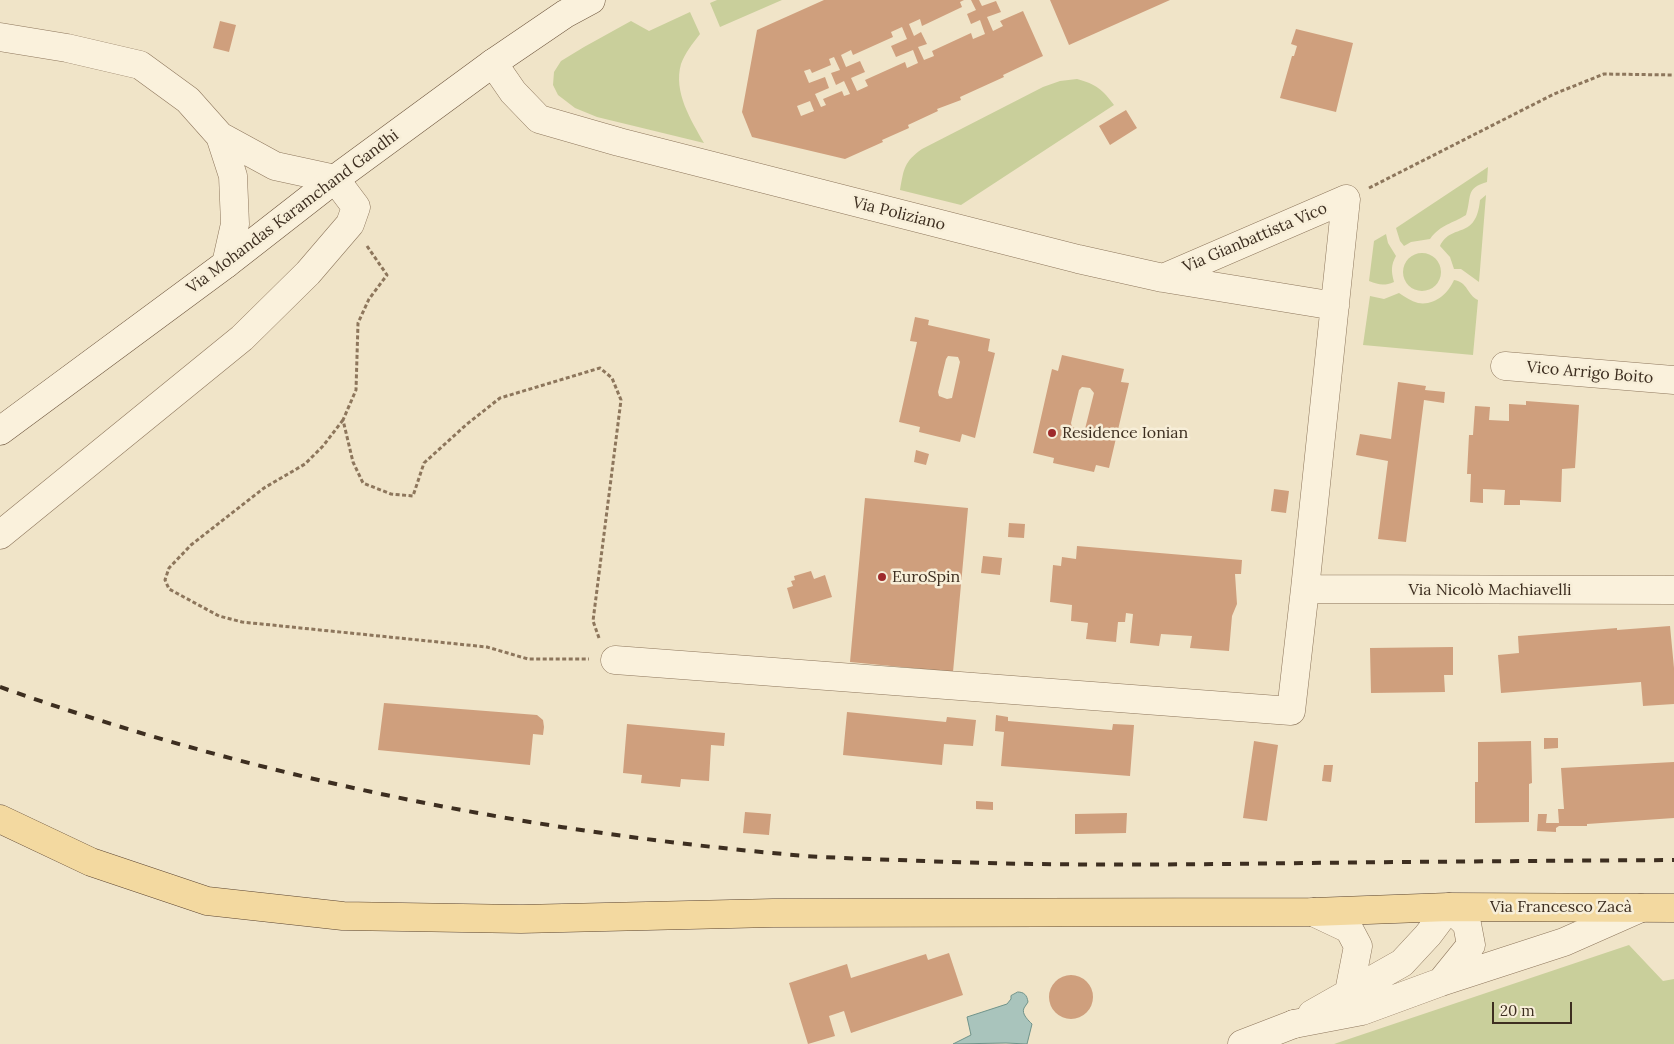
<!DOCTYPE html>
<html>
<head>
<meta charset="utf-8">
<style>
  body { margin:0 }
  #map { position:relative; width:1674px; height:1044px; overflow:hidden; background:#f0e4c8; font-family:Lora,serif }
  canvas { display:block }
  .scale { position:absolute; left:1492px; top:1002px; width:80px; height:22px; box-sizing:border-box; border:2px solid #3d2e20; border-top:0; padding-left:6px; font-size:15px; line-height:18px; white-space:nowrap; color:#3d2e20; -webkit-text-stroke:4px #f7eed8; paint-order:stroke }
</style>
</head>
<body>
<div id="map">
<canvas width="1674" height="1044"></canvas>
<div class="scale">20 m</div>
</div>
<script>
const ctx = document.querySelector('canvas').getContext('2d');
ctx.lineJoin = 'round';
function paint(path, color) { ctx.fillStyle = color; ctx.fill(path, 'evenodd'); }
function trace(path, color, width, dash) { ctx.strokeStyle = color; ctx.lineWidth = width; ctx.lineCap = dash ? 'butt' : 'round'; ctx.setLineDash(dash || []); ctx.stroke(path); }
function label(font, color, halo, rows, align = 'center') {
  ctx.font = font + ' Lora,serif'; ctx.lineWidth = 5; ctx.setLineDash([]); ctx.textBaseline = 'middle'; ctx.strokeStyle = halo; ctx.fillStyle = color; for (const [text, x, y, turn = 0] of rows) {
    ctx.save(); ctx.translate(x, y); ctx.rotate((+turn || 0) * Math.PI / 180); ctx.textAlign = isNaN(turn) ? turn : align; if (halo) ctx.strokeText(text, 0, 0); ctx.fillText(text, 0, 0); ctx.restore();
  }
}
paint(new Path2D(`
  M717,0H782L720,27L710,3Z
  M690,12L700,34C693,43 685,53 681,64C673,92 691,120 704,143L597,117L575,108L558,95L553,85L554,72L561,61L584,47L631,21L649,31Z
  M1077,79C1096,84 1103,90 1114,105L961,205L900,190C904,168 904,162 922,149L1043,87L1060,81Z
  M1488,167L1487,182C1465,188 1472,197 1466,215C1452,224 1441,224 1430,239L1411,242L1404,246L1400,241L1396,228Z
  M1486,195L1479,282L1461,269H1454L1450,257L1440,246C1452,222 1476,241 1480,200Z
  M1386,234L1388,243L1396,256C1391,265 1391,271 1394,282C1384,286 1379,285 1369,281L1374,241Z
  M1403 272a19 19 0 1 1 38 0a19 19 0 1 1-38 0Z
  M1454,280C1468,282 1467,295 1478,300L1473,355L1363,345L1370,296L1384,299L1399,293C1405,297 1411,301 1418,303C1434,306 1448,294 1454,280Z
  M1629,945L1663,981L1674,979V1044H1334Z`), '#c9cf9b');
const water = new Path2D(`
  M1018,992C1024,992 1027,995 1028,1002C1027,1004 1025,1006 1024,1008C1021,1014 1029,1021 1032,1024L1027,1044L1006,1043L953,1044L971,1035L967,1017L1007,1004L1011,999V996Z`);
paint(water, '#a9c4bc');
trace(water, '#6f938a', 1);
paint(new Path2D(`
  M824,0H964L960,2L962,7L922,26L920,19L909,24L914,36L921,32L927,44L918,47L924,60L934,56L932,51L971,33L973,39L985,34L980,20L971,24L967,14L976,10L971,0H979L982,6L996,1L1001,12L987,17L993,31L1003,26L1000,21L1023,11L1043,56L1003,75L1004,77L960,97L961,100L937,109L938,111L908,125L909,128L882,140L883,142L845,159L752,137L742,112L757,30ZM902,27L907,39L891,46L896,57L913,50L918,63L907,68L905,62L865,80L868,86L857,91L851,78L865,72L860,61L846,67L841,55L851,50L853,55L893,37L891,32ZM834,57L840,70L831,73L836,85L844,81L850,94L844,96L842,91L823,99L826,105L821,107L815,94L829,88L825,77L809,83L804,71L810,69L812,73L831,65L829,59ZM810,101L814,111L801,116L797,106Z
  M1050,0H1170L1069,45Z
  M220,21L236,25L229,52L213,48Z
  M1296,29L1353,43L1336,112L1280,98L1292,56H1294L1297,46L1291,44Z
  M1126,110L1137,128L1110,145L1099,126Z
  M915,317L929,320L928,325L990,339L988,351L995,353L975,438L962,434L960,442L919,432L920,427L899,422L917,342L910,341ZM948,356L958,357L960,362L952,398L947,399L939,396L938,392L946,359Z
  M1062,355L1124,369L1121,382L1129,383L1109,468L1096,465L1094,472L1053,463L1054,458L1033,453L1052,369L1058,371ZM1082,387L1090,388L1094,393L1085,429L1080,430L1072,427L1071,423L1079,390Z
  M1398,382L1426,386L1425,390L1445,392L1444,403L1424,400L1406,542L1378,539L1388,461L1356,455L1360,434L1391,439Z
  M1526,401L1579,405L1575,468L1562,469L1561,502L1520,500V505H1504L1505,490L1483,489V503L1470,502L1471,474H1467L1469,435H1473L1475,406L1490,407L1489,420L1509,421V404L1526,405Z
  M916,450L929,454L926,465L914,462Z
  M1274,489L1289,491L1286,513L1271,511Z
  M865,498L968,508L953,672L850,662Z
  M1009,523L1025,524L1024,538L1008,537Z
  M1077,546L1242,560L1241,574H1235L1237,604L1232,616L1229,651L1190,648L1192,636L1161,634L1159,646L1130,643L1133,614L1126,613L1125,622H1118L1116,642L1086,639L1088,623L1071,621L1072,605L1050,602L1053,565L1061,566L1062,557L1076,559Z
  M983,556L1002,558L1000,575L981,573Z
  M811,571L814,579L825,575L832,597L793,609L787,588L793,586L791,581L795,580L794,576Z
  M1670,626L1674,668V704L1643,706L1641,682L1501,693L1498,655L1519,653L1518,636L1617,628V630Z
  M1453,647V675H1444L1445,692L1371,693L1370,648Z
  M384,703L537,715L543,720L544,727L543,735L533,734L530,765L378,750Z
  M847,712L946,722L947,717L976,720L973,746L944,744L942,765L843,755Z
  M996,715L1008,717V721L1112,730L1113,724L1134,725L1130,776L1001,766L1004,732L995,731Z
  M627,724L725,733L724,746L711,745L709,781L681,779L680,787L641,783L642,775L623,773Z
  M1544,738H1558V748L1544,749Z
  M1254,741L1278,745L1267,821L1243,818Z
  M1531,741L1532,783L1529,784V822L1475,823V782H1478V742Z
  M1674,762V818L1587,824V826H1559L1556,828V832L1537,831L1538,814H1547L1546,823H1559L1558,809H1564L1561,768Z
  M1324,765H1333L1331,782L1322,781Z
  M976,801L993,802V810L976,809Z
  M745,812L771,814L769,835L743,833Z
  M1127,813L1126,833L1075,834V814Z
  M949,953L963,995L851,1033L844,1011L829,1016L835,1036L808,1044L789,983L847,964L851,978L926,954L928,960Z
  M1049 997a22 22 0 1 1 44 0a22 22 0 1 1-44 0Z`), '#cf9f7d');
const minor = new Path2D(`
  M0,37L67,48L140,65L188,100L220,136L275,166L335,179L356,207L350,224L308,273L242,338L0,535
  M493,63L513,92L539,119L619,142L1078,259L1163,278L1335,306
  M220,136L233,176L235,224L226,264
  M1505,366L1674,380
  M1305,589L1674,590
  M615,660L1291,711L1305,589L1346,199L1163,278
  M1313,912L1349,929L1358,946L1349,992
  M1312,1014L1402,963L1428,935L1449,907L1467,924L1471,945L1441,982
  M1294,1024L1362,1011L1441,982L1564,942L1641,908`);
const tertiary = new Path2D(`
  M1242,1044L1294,1024`);
const secondary = new Path2D(`
  M0,431L226,264L335,179L493,63L565,14L591,0`);
const primary = new Path2D(`
  M0,819L91,862L207,901L343,916L521,919L773,913L1313,912L1449,907L1674,908`);
trace(minor, '#8d765c', 29);
trace(tertiary, '#8d765c', 29);
trace(secondary, '#6f573f', 29);
trace(primary, '#5b4430', 29);
trace(new Path2D(`
  M1369,188L1554,94L1604,74L1674,75
  M367,246L387,275L369,299L358,323L356,390L343,420L353,462L363,483L391,494L413,496L424,463L467,424L500,398L600,368L612,378L621,400L593,621L599,638
  M343,420L323,446L305,464L264,488L191,545L169,568L165,580L169,589L219,616L242,622L487,647L528,659H589`), '#8d765c', 3, [4, 2.5]);
trace(minor, '#faf1dc', 28);
trace(tertiary, '#faf1dc', 28);
trace(secondary, '#faf1dc', 28);
trace(primary, '#f3d9a0', 28);
trace(new Path2D(`
  M0,687C259,779 532,833 806,856C837,858 868,859 899,860C1007,865 1115,865 1223,864C1373,862 1524,861 1674,860`), '#3d2e20', 4, [9, 9]);
for (const [x, y, r, color] of [
  [1052,433,5,"#9e2a2b"],
  [882,577,5,"#9e2a2b"]
]) { const dot = new Path2D(); dot.arc(x, y, r, 0, 2 * Math.PI); ctx.fillStyle = color; ctx.fill(dot); trace(dot, '#f7eed8', 2); }
label('16px', '#3d2e20', '#f7eed8', [
  ["Via Mohandas Karamchand Gandhi",293,212,-37],
  ["Via Poliziano",899,214,14],
  ["Via Gianbattista Vico",1255,238,-23],
  ["Vico Arrigo Boito",1590,373,5],
  ["Via Nicolò Machiavelli",1490,590],
  ["Via Francesco Zacà",1561,907]
]);
label('16px', '#3d2e20', '#f7eed8', [
  ["Residence Ionian",1062,433],
  ["EuroSpin",892,577]
], 'left');
</script>
</body>
</html>
